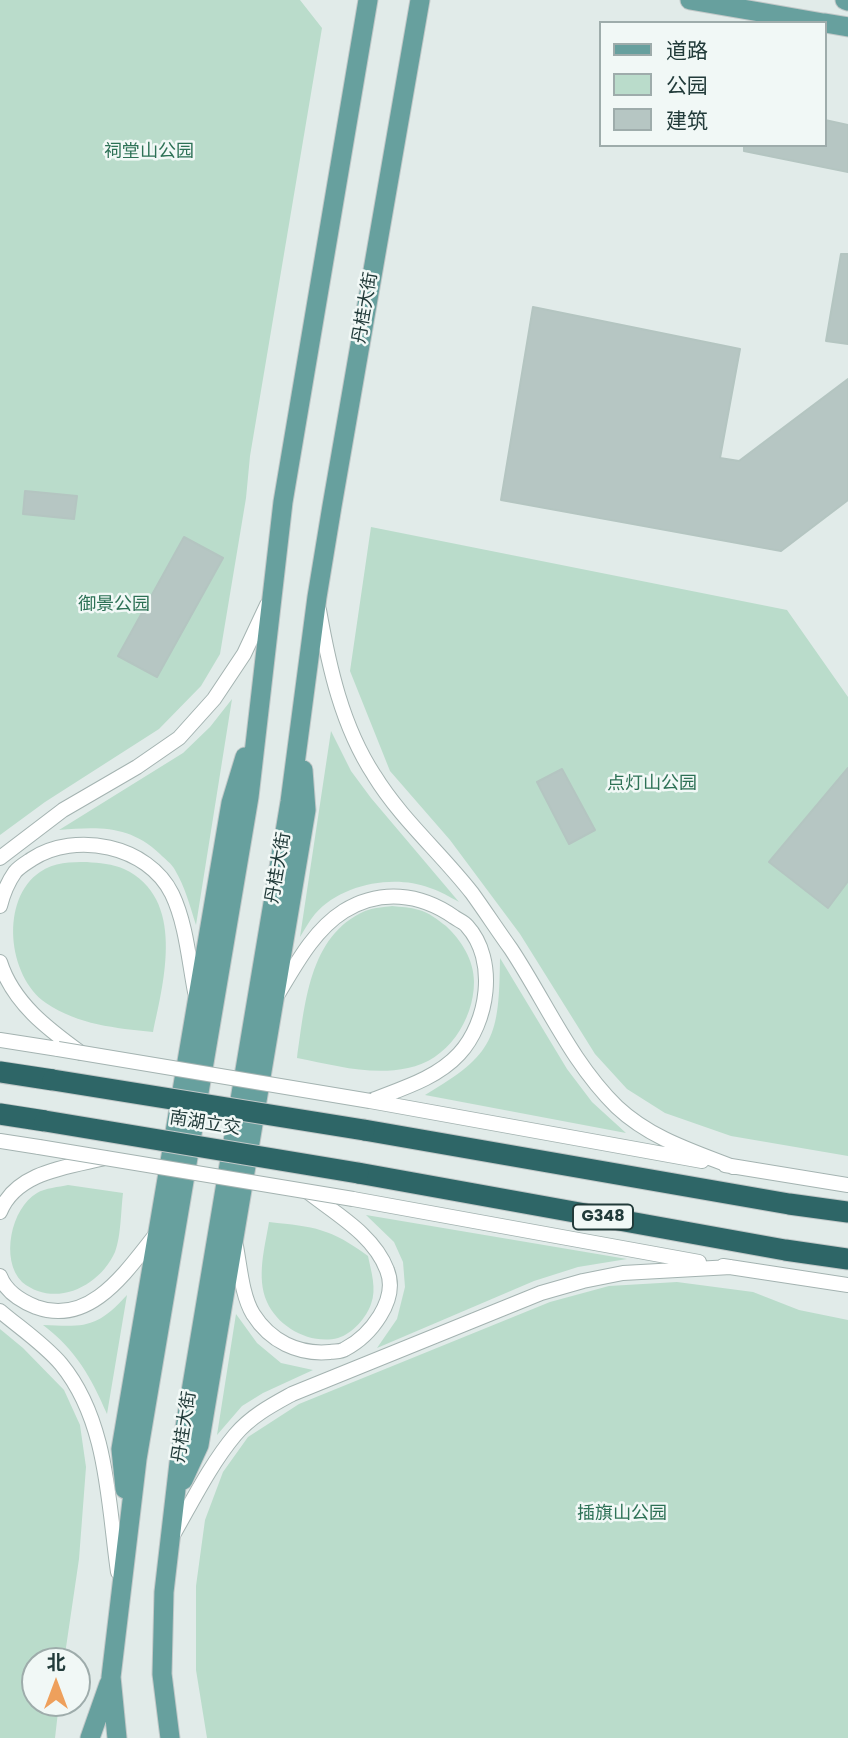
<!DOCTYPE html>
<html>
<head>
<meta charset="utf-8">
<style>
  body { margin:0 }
  #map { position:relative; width:848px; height:1738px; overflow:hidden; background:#e1ebe9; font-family:Poppins,"Noto Sans SC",sans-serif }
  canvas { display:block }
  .legend { position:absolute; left:599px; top:21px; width:228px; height:126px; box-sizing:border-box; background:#f1f8f6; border:2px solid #9eacab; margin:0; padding:9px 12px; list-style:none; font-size:21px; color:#223b3a }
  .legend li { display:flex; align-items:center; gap:14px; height:35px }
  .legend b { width:35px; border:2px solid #9eacab }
  .north { position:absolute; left:21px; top:1647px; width:70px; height:70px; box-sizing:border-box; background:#f1f8f6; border:2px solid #9eacab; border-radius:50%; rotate:0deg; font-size:19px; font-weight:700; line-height:28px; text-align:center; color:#223b3a }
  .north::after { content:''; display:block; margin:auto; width:24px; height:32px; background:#eea05c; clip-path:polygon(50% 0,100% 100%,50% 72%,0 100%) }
</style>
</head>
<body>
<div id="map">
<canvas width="848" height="1738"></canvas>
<ul class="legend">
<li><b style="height:9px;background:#67a09e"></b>道路</li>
<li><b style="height:19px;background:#badccb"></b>公园</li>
<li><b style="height:19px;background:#b6c6c3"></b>建筑</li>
</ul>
<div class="north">北</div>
</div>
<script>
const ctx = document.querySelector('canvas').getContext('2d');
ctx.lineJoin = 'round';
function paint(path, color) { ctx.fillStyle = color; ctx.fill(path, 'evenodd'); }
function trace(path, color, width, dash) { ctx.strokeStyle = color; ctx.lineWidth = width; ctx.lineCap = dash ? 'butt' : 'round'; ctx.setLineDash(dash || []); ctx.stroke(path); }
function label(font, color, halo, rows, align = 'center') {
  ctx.font = font + ' Poppins,"Noto Sans SC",sans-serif'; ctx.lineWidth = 5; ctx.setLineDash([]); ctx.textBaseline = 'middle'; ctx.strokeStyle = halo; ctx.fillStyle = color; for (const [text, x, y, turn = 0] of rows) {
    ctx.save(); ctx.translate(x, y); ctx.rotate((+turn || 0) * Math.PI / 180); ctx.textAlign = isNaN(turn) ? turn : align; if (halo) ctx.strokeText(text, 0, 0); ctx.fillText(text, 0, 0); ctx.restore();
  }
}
paint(new Path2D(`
  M0,0H300L322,28L250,456L246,498L220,654L201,686L159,729L45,802L0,835Z
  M371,527L787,610L848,697V1156L731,1136L665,1113L627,1089L595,1054L520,934L450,840L390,771L350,671Z
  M232,699L196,925C190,906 185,887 175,870C172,864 165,859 160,854C129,825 99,827 59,830L183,753L210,727Z
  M331,731L351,771L371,798L459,902C450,897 440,891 430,888C394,874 341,884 315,914C309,921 305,929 300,937Z
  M87,862C99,863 113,864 124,869C186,898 164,981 153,1032C115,1028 79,1025 46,1003C7,976 0,899 40,872C54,862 71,862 87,862Z
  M392,906C401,907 410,907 419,910C428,912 438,920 446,926C461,940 474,960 474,982C474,1020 447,1061 408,1068C371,1076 333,1065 297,1058C305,1006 308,936 365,911C373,908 384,907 392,906Z
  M500,958L567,1069L592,1102L626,1133L425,1095C495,1054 499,1037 500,958Z
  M68,1185L123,1193C121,1209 121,1237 115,1252C100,1286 55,1309 22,1282C0,1260 11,1208 37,1193C45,1188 59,1187 68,1185Z
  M366,1215L627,1259L578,1267L534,1281L377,1348L397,1319L405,1287L403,1262L394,1242Z
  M269,1222C315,1227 330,1228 368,1256C371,1271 377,1289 371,1304C367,1317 352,1334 338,1338C310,1345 278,1327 267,1302C256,1277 265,1247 269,1222Z
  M677,1282L753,1292L799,1310L848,1320V1738H207L196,1670V1586L205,1520L223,1472L248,1437L299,1404L550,1302L609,1286Z
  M127,1295L107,1414C91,1377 76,1350 43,1325C86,1327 97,1328 127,1295Z
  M236,1314L257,1343L281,1363L313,1370L263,1393L242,1406L217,1435Z
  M0,1329L23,1348L64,1390L80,1425L86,1467L79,1559L64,1661H35V1703H59L55,1738H0Z`), '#badccb');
const building = new Path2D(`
  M825,120L848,125V172L744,151V145H825Z
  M841,254H848V344L826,341Z
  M533,307L740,349L720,458L739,461L848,379V500L781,551L501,500Z
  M25,491L77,496L74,519L23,514Z
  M184,537L223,558L157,677L118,656Z
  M848,768V881L828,908L769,862Z
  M562,769L595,830L569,844L537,782Z`);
paint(building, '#b6c6c3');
trace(building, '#b4c5c1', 2);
const minor = new Path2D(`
  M319,610C329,667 342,726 374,775C401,819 440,852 472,893C485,911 498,931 511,949C546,1002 571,1062 617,1107C650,1138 692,1151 733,1167
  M0,858L63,810L137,767L179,738L214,699L244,654L267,605
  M0,906C3,894 8,882 15,872C19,867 26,863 32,859C75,831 148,845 172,894C186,923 189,961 195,992
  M0,962C13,1003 48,1029 81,1053
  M278,994C296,964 314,930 344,911C380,889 420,893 454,917C458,920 464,922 467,926C498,960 488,1023 459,1054C436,1079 400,1089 370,1101
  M0,1040L58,1049
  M370,1101L702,1161
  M0,1141L39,1147
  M725,1165L848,1185
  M353,1199L699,1262
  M0,1212C16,1172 67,1167 105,1158
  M236,1246C240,1267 242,1296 253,1314C270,1341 298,1355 330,1352C335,1351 341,1352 345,1349C370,1336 399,1300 387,1270C374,1235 336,1214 308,1192
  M723,1266L848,1285
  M0,1276C6,1292 21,1301 36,1307C91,1327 127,1270 157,1233
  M0,1311C20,1328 44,1344 61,1364C108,1421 108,1503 118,1572
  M173,1535C192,1502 210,1465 235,1435C251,1416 272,1405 292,1394L541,1293L583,1281L623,1273L731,1267`);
const major = new Path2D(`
  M690,0L823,23
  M845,0L848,1
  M825,23L848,27
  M183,1480L199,1445L306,810L303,770
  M125,1489L121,1449L231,803L245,757
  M90,1738L109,1684
  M117,1738L111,1677L137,1459L249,797L283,502L368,0
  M170,1738L162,1674L164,1592L179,1463L290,802L317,597L332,506L420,0`);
const highway = new Path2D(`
  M0,1072L53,1080
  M0,1114L45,1121
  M364,1130L789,1204L848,1212
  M358,1173L785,1250L848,1259`);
trace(minor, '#a4b3b1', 16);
trace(major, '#c1c8c8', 21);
trace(highway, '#c1c8c8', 23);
trace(minor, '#fff', 14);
trace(major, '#67a09e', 19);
trace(highway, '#2e6667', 21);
const minorBridge = new Path2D(`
  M58,1049L370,1101
  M39,1147L353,1199`);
const highwayBridge = new Path2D(`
  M53,1080L364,1130
  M45,1121L358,1173`);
trace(minorBridge, '#a4b3b1', 16, []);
trace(highwayBridge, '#c1c8c8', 23, []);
trace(minorBridge, '#fff', 14);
trace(highwayBridge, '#2e6667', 21);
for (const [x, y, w] of [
  [603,1217,60]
]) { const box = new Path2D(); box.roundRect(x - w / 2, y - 12.5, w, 25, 5); ctx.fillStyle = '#f1f8f6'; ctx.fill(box); trace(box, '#223b3a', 2); }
label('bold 16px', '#223b3a', null, [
  ["G348",603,1217]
]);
label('18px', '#2d7156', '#f1f8f6', [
  ["祠堂山公园",149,152],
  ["御景公园",114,605],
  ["点灯山公园",652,784],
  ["插旗山公园",622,1514]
]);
label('18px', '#223b3a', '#f1f8f6', [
  ["丹桂大街",366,308,-80],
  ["丹桂大街",279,868,-80],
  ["南湖立交",205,1124,9],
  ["丹桂大街",185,1427,-81]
]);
</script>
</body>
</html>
